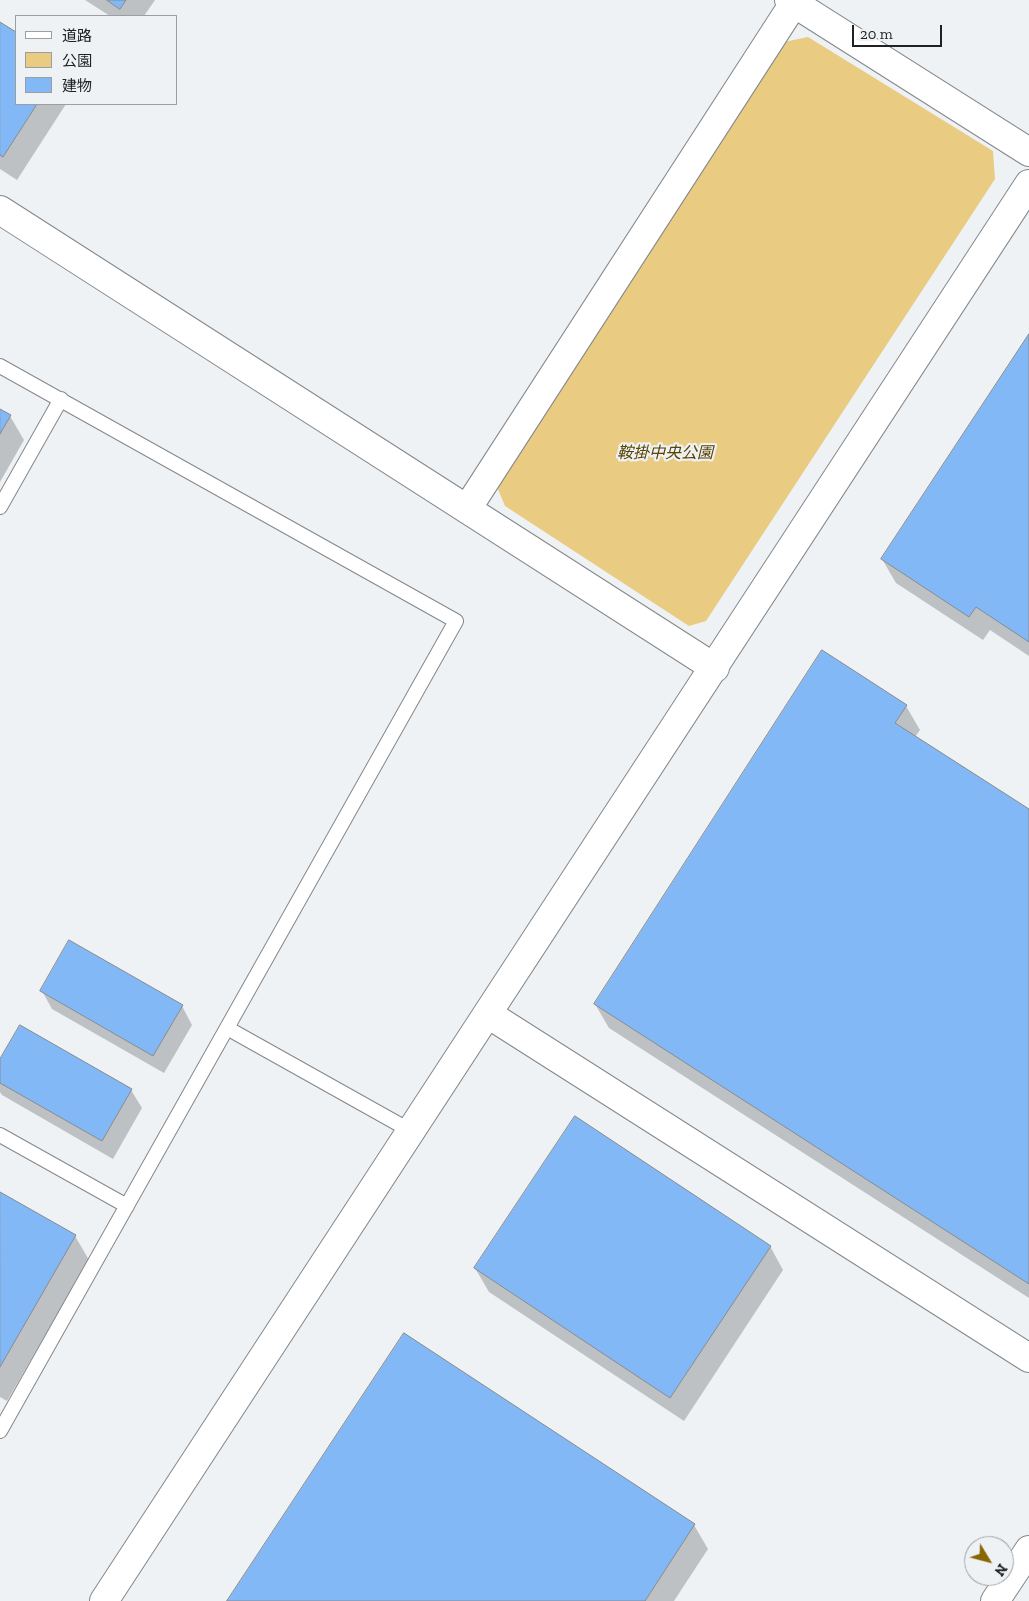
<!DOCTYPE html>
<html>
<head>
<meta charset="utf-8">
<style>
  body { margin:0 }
  #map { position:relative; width:1029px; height:1601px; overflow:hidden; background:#eef2f5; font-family:"Zilla Slab","Noto Sans JP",serif }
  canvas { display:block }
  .legend { position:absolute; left:15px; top:15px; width:162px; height:90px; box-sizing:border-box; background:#eef2f5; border:1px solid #9c9ea1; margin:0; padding:6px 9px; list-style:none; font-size:15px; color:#202122 }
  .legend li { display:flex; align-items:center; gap:10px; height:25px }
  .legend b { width:25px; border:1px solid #9c9ea1 }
  .north { position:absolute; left:964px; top:1536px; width:50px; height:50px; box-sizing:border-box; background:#eef2f5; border:1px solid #9c9ea1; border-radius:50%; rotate:127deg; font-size:14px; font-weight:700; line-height:20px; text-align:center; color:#202122 }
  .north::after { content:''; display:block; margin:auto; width:18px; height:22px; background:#866701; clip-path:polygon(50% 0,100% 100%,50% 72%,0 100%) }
  .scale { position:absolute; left:852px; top:25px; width:90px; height:22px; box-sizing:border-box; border:2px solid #202122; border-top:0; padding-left:6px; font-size:15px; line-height:18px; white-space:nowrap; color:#202122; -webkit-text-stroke:4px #eef2f5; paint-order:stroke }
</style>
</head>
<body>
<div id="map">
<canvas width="1029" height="1601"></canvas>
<ul class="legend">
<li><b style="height:6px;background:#fff"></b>道路</li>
<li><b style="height:14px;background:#e9cb82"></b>公園</li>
<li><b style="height:14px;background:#83b8f7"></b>建物</li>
</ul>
<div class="north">N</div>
<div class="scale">20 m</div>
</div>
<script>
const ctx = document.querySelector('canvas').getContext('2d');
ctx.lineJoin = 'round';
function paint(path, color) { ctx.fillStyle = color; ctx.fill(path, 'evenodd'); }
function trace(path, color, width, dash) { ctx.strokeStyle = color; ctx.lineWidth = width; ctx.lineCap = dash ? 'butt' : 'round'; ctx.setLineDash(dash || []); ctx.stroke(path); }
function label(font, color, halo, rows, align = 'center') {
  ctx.font = font + ' "Zilla Slab","Noto Sans JP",serif'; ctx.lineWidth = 4.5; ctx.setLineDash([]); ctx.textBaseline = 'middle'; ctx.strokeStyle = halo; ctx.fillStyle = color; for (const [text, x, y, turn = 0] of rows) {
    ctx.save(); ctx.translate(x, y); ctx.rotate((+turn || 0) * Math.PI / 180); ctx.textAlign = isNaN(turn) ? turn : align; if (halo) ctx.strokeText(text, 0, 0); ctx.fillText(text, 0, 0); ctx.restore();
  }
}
paint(new Path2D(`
  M808,37L993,151L995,179L706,621L689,626L505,506L495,482L784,42Z`), '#e9cb82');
paint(new Path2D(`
  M85,0H155L144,16H110Z
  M0,23L16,34V104H66L17,180L0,169Z
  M1029,337V656L990,630L983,640L896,583L882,559Z
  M0,410L10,416L24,440L0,482Z
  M906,706L920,730L915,737L1029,810V1298L609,1028L595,1004Z
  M42,991L182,1006L192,1025L164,1073L52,1009Z
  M0,1061L131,1090L142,1108L113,1159L2,1095L0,1092Z
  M0,1193L75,1236L89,1260L7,1401L0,1397Z
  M770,1246L783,1270L684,1421L489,1292L475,1268Z
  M405,1334L694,1525L708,1549L674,1601H229Z`), '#0003');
const building = new Path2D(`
  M107,0H126L120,9Z
  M0,22L16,32V104H37L3,157L0,155Z
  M1029,334V642L976,607L969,617L881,559Z
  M0,409L11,415L0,434Z
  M822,650L907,705L895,723L1029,809V1284L594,1004Z
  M69,940L183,1005L153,1056L40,991Z
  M20,1025L132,1089L102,1141L0,1083V1059Z
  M575,1116L771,1246L670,1398L474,1268Z
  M0,1192L76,1235L0,1367Z
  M404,1333L695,1524L645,1601H227Z`);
paint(building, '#83b8f7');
trace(building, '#878a8e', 1);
const lane = new Path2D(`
  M0,366L456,621L0,1431
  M0,507L61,399
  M227,1028L411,1131
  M0,1135L127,1206`);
const street = new Path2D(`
  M789,0L1029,152
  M467,509L794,3
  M488,1014L1029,1358
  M995,1601L1029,1550`);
const secondary = new Path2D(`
  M0,210L715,668
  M104,1601L1029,184`);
trace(lane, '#84878a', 16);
trace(street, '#84878a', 30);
trace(secondary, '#84878a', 30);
trace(lane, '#fff', 14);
trace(street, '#fff', 28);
trace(secondary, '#fff', 28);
label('italic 16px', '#594300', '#eef2f5', [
  ["鞍掛中央公園",665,453]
]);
</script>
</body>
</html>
